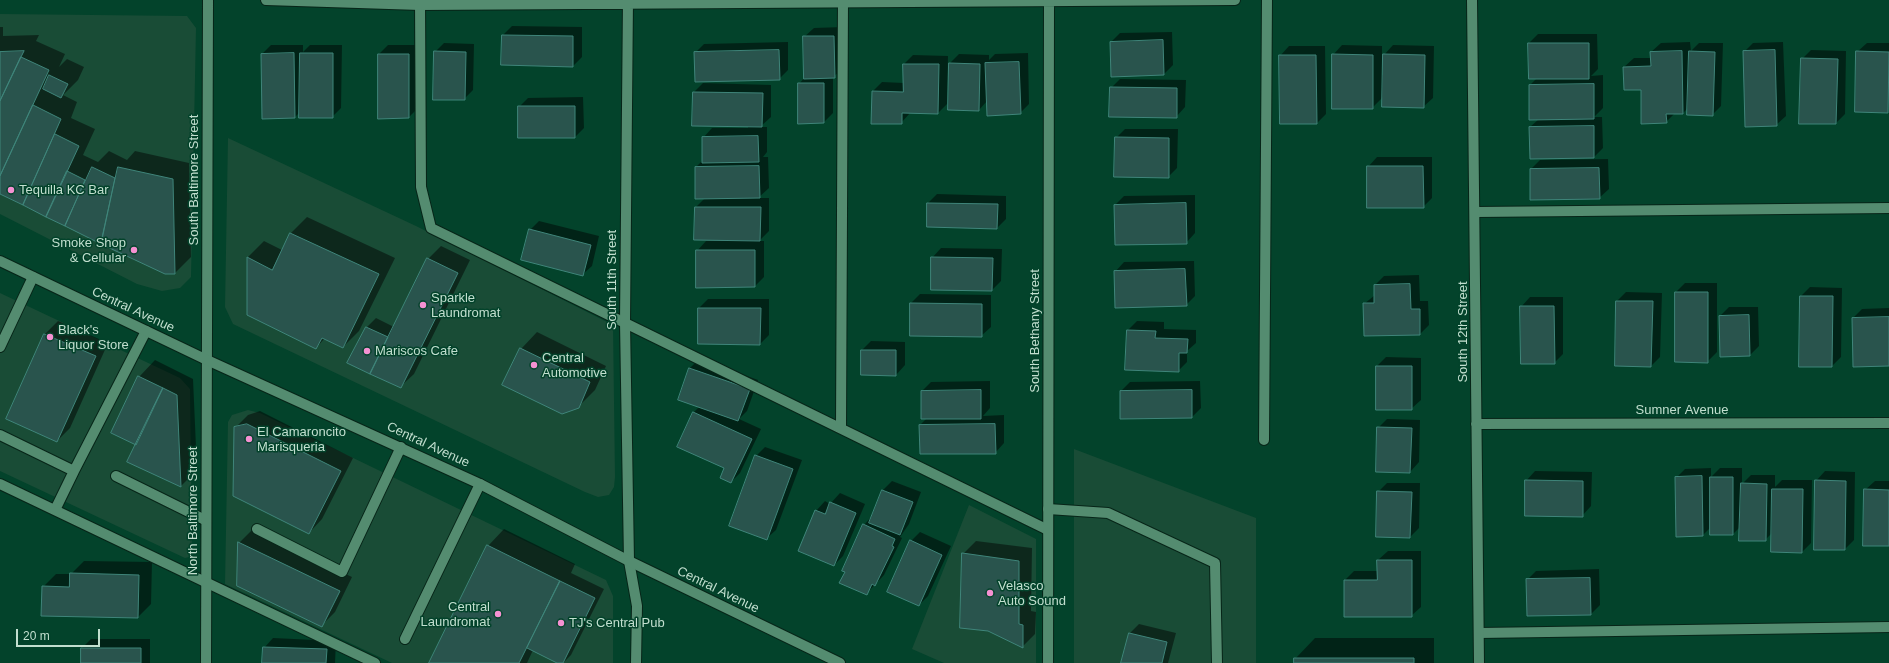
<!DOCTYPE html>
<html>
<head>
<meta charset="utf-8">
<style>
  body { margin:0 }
  #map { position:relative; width:1889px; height:663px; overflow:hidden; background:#03432b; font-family:Arial,sans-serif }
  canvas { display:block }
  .scale { position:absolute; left:16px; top:629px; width:84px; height:18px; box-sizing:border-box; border:2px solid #c2dfcf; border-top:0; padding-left:5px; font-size:12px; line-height:14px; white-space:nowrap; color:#c2dfcf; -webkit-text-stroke:3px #03432b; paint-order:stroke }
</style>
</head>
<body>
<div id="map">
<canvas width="1889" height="663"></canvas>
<div class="scale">20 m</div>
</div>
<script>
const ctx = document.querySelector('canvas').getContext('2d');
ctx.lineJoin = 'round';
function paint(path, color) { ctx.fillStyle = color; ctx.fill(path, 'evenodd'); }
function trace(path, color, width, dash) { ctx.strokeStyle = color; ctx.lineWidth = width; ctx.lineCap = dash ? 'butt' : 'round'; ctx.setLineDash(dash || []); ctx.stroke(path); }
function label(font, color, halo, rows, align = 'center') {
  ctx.font = font + ' Arial,sans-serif'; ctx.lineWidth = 3; ctx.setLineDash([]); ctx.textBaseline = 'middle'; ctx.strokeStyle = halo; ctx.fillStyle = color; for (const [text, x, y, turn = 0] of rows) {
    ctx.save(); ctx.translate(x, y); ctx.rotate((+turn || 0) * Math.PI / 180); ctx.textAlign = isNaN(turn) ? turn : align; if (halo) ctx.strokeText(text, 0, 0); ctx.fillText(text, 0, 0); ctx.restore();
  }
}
paint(new Path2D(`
  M0,14L187,16L196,28L191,277L180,288L162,291L137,284L0,214Z
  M228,138L416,226L613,325L615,477L614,487L609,495L598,497L585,492L233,324L225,307Z
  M0,293L180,378L190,389L192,552L189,557L185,558L0,471Z
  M248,410L260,413L606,580L613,596V663H392L225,584L228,422L232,415Z
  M1074,449L1256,518V663H1074Z
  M969,505L1036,539V663H944L912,649Z`), '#194c36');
paint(new Path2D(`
  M512,26L582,27V57L573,66L503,35Z
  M0,27H3V36L39,35L36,41L65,54L59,67L67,59L84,67L78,80L63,95L77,102L71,118L95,129L83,155L98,162L109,151L127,160L135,151L189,163L191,257L175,273H165L0,194Z
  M843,27L844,68L833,77V113L824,122L799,123V84L805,77L804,37L814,28Z
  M1172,32L1173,65L1164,74L1111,42L1120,33Z
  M1538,34H1597L1598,69L1591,76L1603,75V108L1594,117H1602L1603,148L1594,157L1530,127L1539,119L1530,85L1537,78L1529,43Z
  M788,42V70L779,79L695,53L704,44Z
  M1690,42L1691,51L1699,43H1723L1721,106L1712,115L1688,108L1683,113H1675L1666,122L1624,67L1634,58H1652L1651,52L1661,43Z
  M1783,42L1786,116L1776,125L1744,52L1753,43Z
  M444,43L474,44L473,90L464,99L435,52Z
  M1867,43H1889L1888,112H1856L1857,52Z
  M271,45H303V52L310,45H342L341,108L332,117L300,112L295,117L262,54Z
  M388,45H417L418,108L409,117L379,54Z
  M1342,45L1382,46V75H1384V55L1393,45L1434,46L1433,98L1423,107L1383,97L1372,108L1333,55Z
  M1289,46H1325L1326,114L1317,123L1280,56Z
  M1811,50L1846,51L1845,114L1836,123L1802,59Z
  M1028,53L1029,104L1020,113L987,101L979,110L950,63L959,54L989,55V60L995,54Z
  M913,55L948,56L947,104L938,113H910L901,123L873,91L882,82L904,83V64Z
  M1120,79L1186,80L1185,107L1176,117L1111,88Z
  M703,83L771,85V117L760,127H767V152L763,157H768L769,188L758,198H769V231L759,241H764V277L755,286L697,251L706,241H728L696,207L705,198L696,167L703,160V138L712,128H748V126L694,92Z
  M583,97L584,128L575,137L519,107L528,98Z
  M1125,129H1178L1177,168L1168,177L1116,138Z
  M1377,157H1432V198L1423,207L1368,167Z
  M1608,159L1609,189L1599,198L1531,169L1540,160Z
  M937,194L1006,196V219L997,228L928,203Z
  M1195,195V233L1186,243L1115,205L1124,196Z
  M307,217L395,258L359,331L343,347L325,338L316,348L248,315V257L264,241L282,250L291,233Z
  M539,221L599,236L592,266L582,275L530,230Z
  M441,246L470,260L414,374L400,387L349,363L367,327L376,318L394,327L428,259Z
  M941,248L1002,249L1001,281L992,290L932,258Z
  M1194,261L1195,296L1186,305L1115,272L1124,262Z
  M1419,275L1420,301H1428L1429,325L1419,335L1364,304L1375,295V285L1384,276Z
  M1685,283H1717V352L1707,362L1676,292Z
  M1810,287L1842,288L1841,357L1832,366L1801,296Z
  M1626,292L1662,293L1660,357L1651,366L1616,365L1617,301Z
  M920,294L991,295V327L981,336L911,303Z
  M1530,297H1563V354L1554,363L1521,307Z
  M708,299H769V335L760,344L699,343V308Z
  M1729,307H1758L1759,346L1750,355L1720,316Z
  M1889,308V365L1853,318L1862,309Z
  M58,321L108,343L70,428L57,441L7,419L45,334Z
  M1137,321L1164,322V329L1196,330V343L1187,351V362L1178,371L1128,330Z
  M537,332L606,366L595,390L578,407L521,349Z
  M871,341L905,342V365L896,375L862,350Z
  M1386,357L1421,358V400L1411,409L1377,366Z
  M699,359L758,380L747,411L739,419L761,429L740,473L731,482L725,467L679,446L694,412L700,406L679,399L690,368Z
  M155,360L193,379L197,470L181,486L137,445L139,377Z
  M990,381V408L983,416L1004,415V443L995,453L920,425L927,418L922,391L931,382Z
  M1200,381L1201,408L1192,417L1121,418V391L1130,382Z
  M260,411L353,458L322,519L309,533L235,428L248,415Z
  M1387,419L1420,420L1419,462L1410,472L1378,428Z
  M765,447L802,460L776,530L766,539L756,456Z
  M1711,468V477L1720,468H1742V484L1751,475H1775V487L1782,480H1812L1811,543L1802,552L1772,533L1765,540L1740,527L1733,534L1711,527L1703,535L1677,536L1676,478L1685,469Z
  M1535,471L1592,472L1591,506L1582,516L1526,481Z
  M1825,471L1855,472L1854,540L1845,549L1816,481Z
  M892,481L921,492L909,524L900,537L902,538L884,575L866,594L846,572L864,525L873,515L883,490Z
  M1875,481H1889V545L1865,490Z
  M1387,483H1420L1419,528L1410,537L1378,492Z
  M840,493L865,504L843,556L834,565L816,511L825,501L830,504Z
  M504,529L575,564L571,573L604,589L571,655L563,663H559L533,650L527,663H430L488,546Z
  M252,530L352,577L335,612L322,625L239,543Z
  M920,532L951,546L928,596L919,605L911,541Z
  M976,541L1032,548L1031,611L1036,612L1035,634L1022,647L963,554Z
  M1388,551H1421V607L1411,616L1345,580L1354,571H1378V560Z
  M84,561L152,562L151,604L138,617L43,587L56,574H71Z
  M1599,569L1600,605L1591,614L1527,580L1536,571Z
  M1139,624L1176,633L1168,663H1122L1130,633Z
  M273,638L336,641L335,663H263L264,648Z
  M1315,638H1434V663H1295V659Z
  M91,639H150V663H82V648Z`), '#0007');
const building = new Path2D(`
  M502,35L573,36V67L501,65Z
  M803,36H834L835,78L804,79Z
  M1163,40L1164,75L1111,77L1110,42Z
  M1528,43H1589V79H1529Z
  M779,50L780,80L695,82L694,52Z
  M1775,50L1777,126L1745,127L1743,51Z
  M24,51L21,57L0,101V52Z
  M434,51L466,52L465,100H433Z
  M1682,51L1683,114H1666L1667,123L1641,124V90H1624L1623,67L1651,66L1650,52Z
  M1689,51L1715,52L1713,116L1687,115Z
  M1856,51L1889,52L1888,113L1855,112Z
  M294,53L295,118L262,119L261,54Z
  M300,53H333V118H299Z
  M378,54H409V118L378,119Z
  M1332,54L1373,55V109H1332Z
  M1383,54L1425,55L1424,108L1382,107Z
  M1279,55H1316L1317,124H1280Z
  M21,57L49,70L0,176V101Z
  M1801,58L1838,59L1836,124H1799Z
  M1019,62L1021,114L987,116L985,63Z
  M949,63L980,64L979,111L948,110Z
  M903,64H939L938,114L902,113V124H871L872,91L903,92Z
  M49,75L68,84L61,98L43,89Z
  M798,83H824V123L798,124Z
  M1594,84V119L1529,120V85Z
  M1110,87L1177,88V118L1109,117Z
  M693,92L763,93L762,127L692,126Z
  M33,105L61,119L23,205L0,194V176Z
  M518,106H575V138H518Z
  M1594,126V158L1530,159L1529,127Z
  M55,134L79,146L46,217L23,205Z
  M758,136L759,162L702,163V137Z
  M1115,137L1169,138V178L1114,177Z
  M759,166L760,198L695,199V167Z
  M1367,166H1423L1424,208H1367Z
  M92,167L115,178L101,244L65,226Z
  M118,167L173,179L175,274H165L101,244Z
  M1599,168L1600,199L1530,200V169Z
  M67,171L85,180L65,226L46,217Z
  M927,203L998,204L997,229L927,227Z
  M1186,203L1187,244L1115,245L1114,205Z
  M695,207H761L760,241L694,240Z
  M529,229L591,245L583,276L521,260Z
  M290,233L379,274L343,348L322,338L316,349L247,315V257L272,270Z
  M696,250H755V287L696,288Z
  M931,257L993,258L992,291L931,290Z
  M427,258L458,273L401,388L370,374Z
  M1185,269L1187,306L1115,308L1114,271Z
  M1410,284L1411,309H1420V335L1364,336L1363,303H1374V285Z
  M1675,292H1708V363L1675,362Z
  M1800,296H1833L1832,367H1799Z
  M1616,301H1653L1651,367L1615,366Z
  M910,303L982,304V337L910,336Z
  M1520,306H1554L1555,364H1521Z
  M698,308H761L760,345L698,344Z
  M1749,315L1750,356L1720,357L1719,316Z
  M1889,317V366L1853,367L1852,318Z
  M366,327L388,337L370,374L347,363Z
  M1127,330L1156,331L1155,338L1188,339L1187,353H1179V372L1125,370Z
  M44,334L96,356L57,442L6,419Z
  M520,348L590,382L579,408L562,414L502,385Z
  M861,350H896V376L861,375Z
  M1376,366H1412V410H1376Z
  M689,368L750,389L738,421L678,400Z
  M138,376L163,388L136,445L111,433Z
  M163,388L177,395L181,487L127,462Z
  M981,390V419H921V391Z
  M1192,390V418L1120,419V391Z
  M693,412L752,439L731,483L720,478L724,468L677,447Z
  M247,424L341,471L309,534L233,496L234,427Z
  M995,424L996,454H920L919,425Z
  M1377,427L1412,428L1410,473L1376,472Z
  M755,455L793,469L767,540L729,526Z
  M1702,476L1703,536L1676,537L1675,477Z
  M1710,477H1733V535H1710Z
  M1525,480L1583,481V517L1525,516Z
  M1815,480L1846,481L1845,550H1814Z
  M1741,483L1767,484L1766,541H1739Z
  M1772,489H1803L1802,553L1771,552Z
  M1864,489L1889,490V546H1863Z
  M882,490L913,502L900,535L869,523Z
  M1377,491L1412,492L1410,538L1376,537Z
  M830,502L856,513L834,566L798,551L815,510L825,514Z
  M863,524L895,539L892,546L894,547L875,586L872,584L867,595L839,583L845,572L842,571Z
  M910,540L942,555L919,606L887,592Z
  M238,542L340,591L322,627L237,586Z
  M487,545L560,581L519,663H429Z
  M962,553L1019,561V624L1023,625V648L988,631L960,628Z
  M1377,560H1412V617H1344V580H1377Z
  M70,573L139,575L138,618L41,616L42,586L69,587Z
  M1590,578L1591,615L1527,616L1526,579Z
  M560,581L595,598L563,663H557L527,648Z
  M1129,633L1167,642L1162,663H1121Z
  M263,647L327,649L326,663H262Z
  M81,648H141V663H81Z
  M1294,658H1414V663H1294Z`);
paint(building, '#29544d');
trace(building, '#3f857a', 1);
const service = new Path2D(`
  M420,0L421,187L431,228L1048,530
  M1476,212L1889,208
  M0,347L33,277
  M841,428L843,0
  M0,435L74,471L55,510
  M1264,440L1267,0
  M74,471L146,331
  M116,476L205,520
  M0,484L375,663
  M1048,509L1108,513L1215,563L1217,663
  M257,529L342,572L401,447
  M1479,633L1889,627
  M405,639L480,484`);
const minor = new Path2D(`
  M266,0L420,5L1235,0
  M628,0L625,322L629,561L637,606L636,663
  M1472,0L1479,663
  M1476,424L1889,423
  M206,663L208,0
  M1048,663L1049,0`);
const secondary = new Path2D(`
  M0,261L207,360L480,484L629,561L840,663`);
trace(service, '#072518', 12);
trace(minor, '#072518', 12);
trace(secondary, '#072518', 12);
trace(service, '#548c70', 10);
trace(minor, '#548c70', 10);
trace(secondary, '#548c70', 10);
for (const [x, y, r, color] of [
  [11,190,4,"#f591d2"],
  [134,250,4,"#f591d2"],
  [423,305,4,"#f591d2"],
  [50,337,4,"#f591d2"],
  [367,351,4,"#f591d2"],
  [534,365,4,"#f591d2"],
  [249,439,4,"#f591d2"],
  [990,593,4,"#f591d2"],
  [498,614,4,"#f591d2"],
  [561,623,4,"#f591d2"]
]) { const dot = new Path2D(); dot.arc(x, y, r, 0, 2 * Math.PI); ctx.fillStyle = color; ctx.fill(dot); trace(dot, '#03432b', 1.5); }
label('13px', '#c2dfcf', '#03432b', [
  ["South Baltimore Street",194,180,-90],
  ["South 11th Street",612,280,-90],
  ["Central Avenue",133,310,25],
  ["South Bethany Street",1035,331,-90],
  ["South 12th Street",1463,332,-90],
  ["Sumner Avenue",1682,410],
  ["Central Avenue",428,445,25],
  ["North Baltimore Street",193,511,-90],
  ["Central Avenue",718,590,26]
]);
label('13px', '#c2dfcf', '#03432b', [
  ["Tequilla KC Bar",19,190],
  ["Smoke Shop",126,243,"right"],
  ["& Cellular",126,258,"right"],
  ["Sparkle",431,298],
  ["Laundromat",431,313],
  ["Black's",58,330],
  ["Liquor Store",58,345],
  ["Mariscos Cafe",375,351],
  ["Central",542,358],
  ["Automotive",542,373],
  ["El Camaroncito",257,432],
  ["Marisqueria",257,447],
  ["Velasco",998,586],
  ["Auto Sound",998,601],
  ["Central",490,607,"right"],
  ["Laundromat",490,622,"right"],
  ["TJ's Central Pub",569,623]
], 'left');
</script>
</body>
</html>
